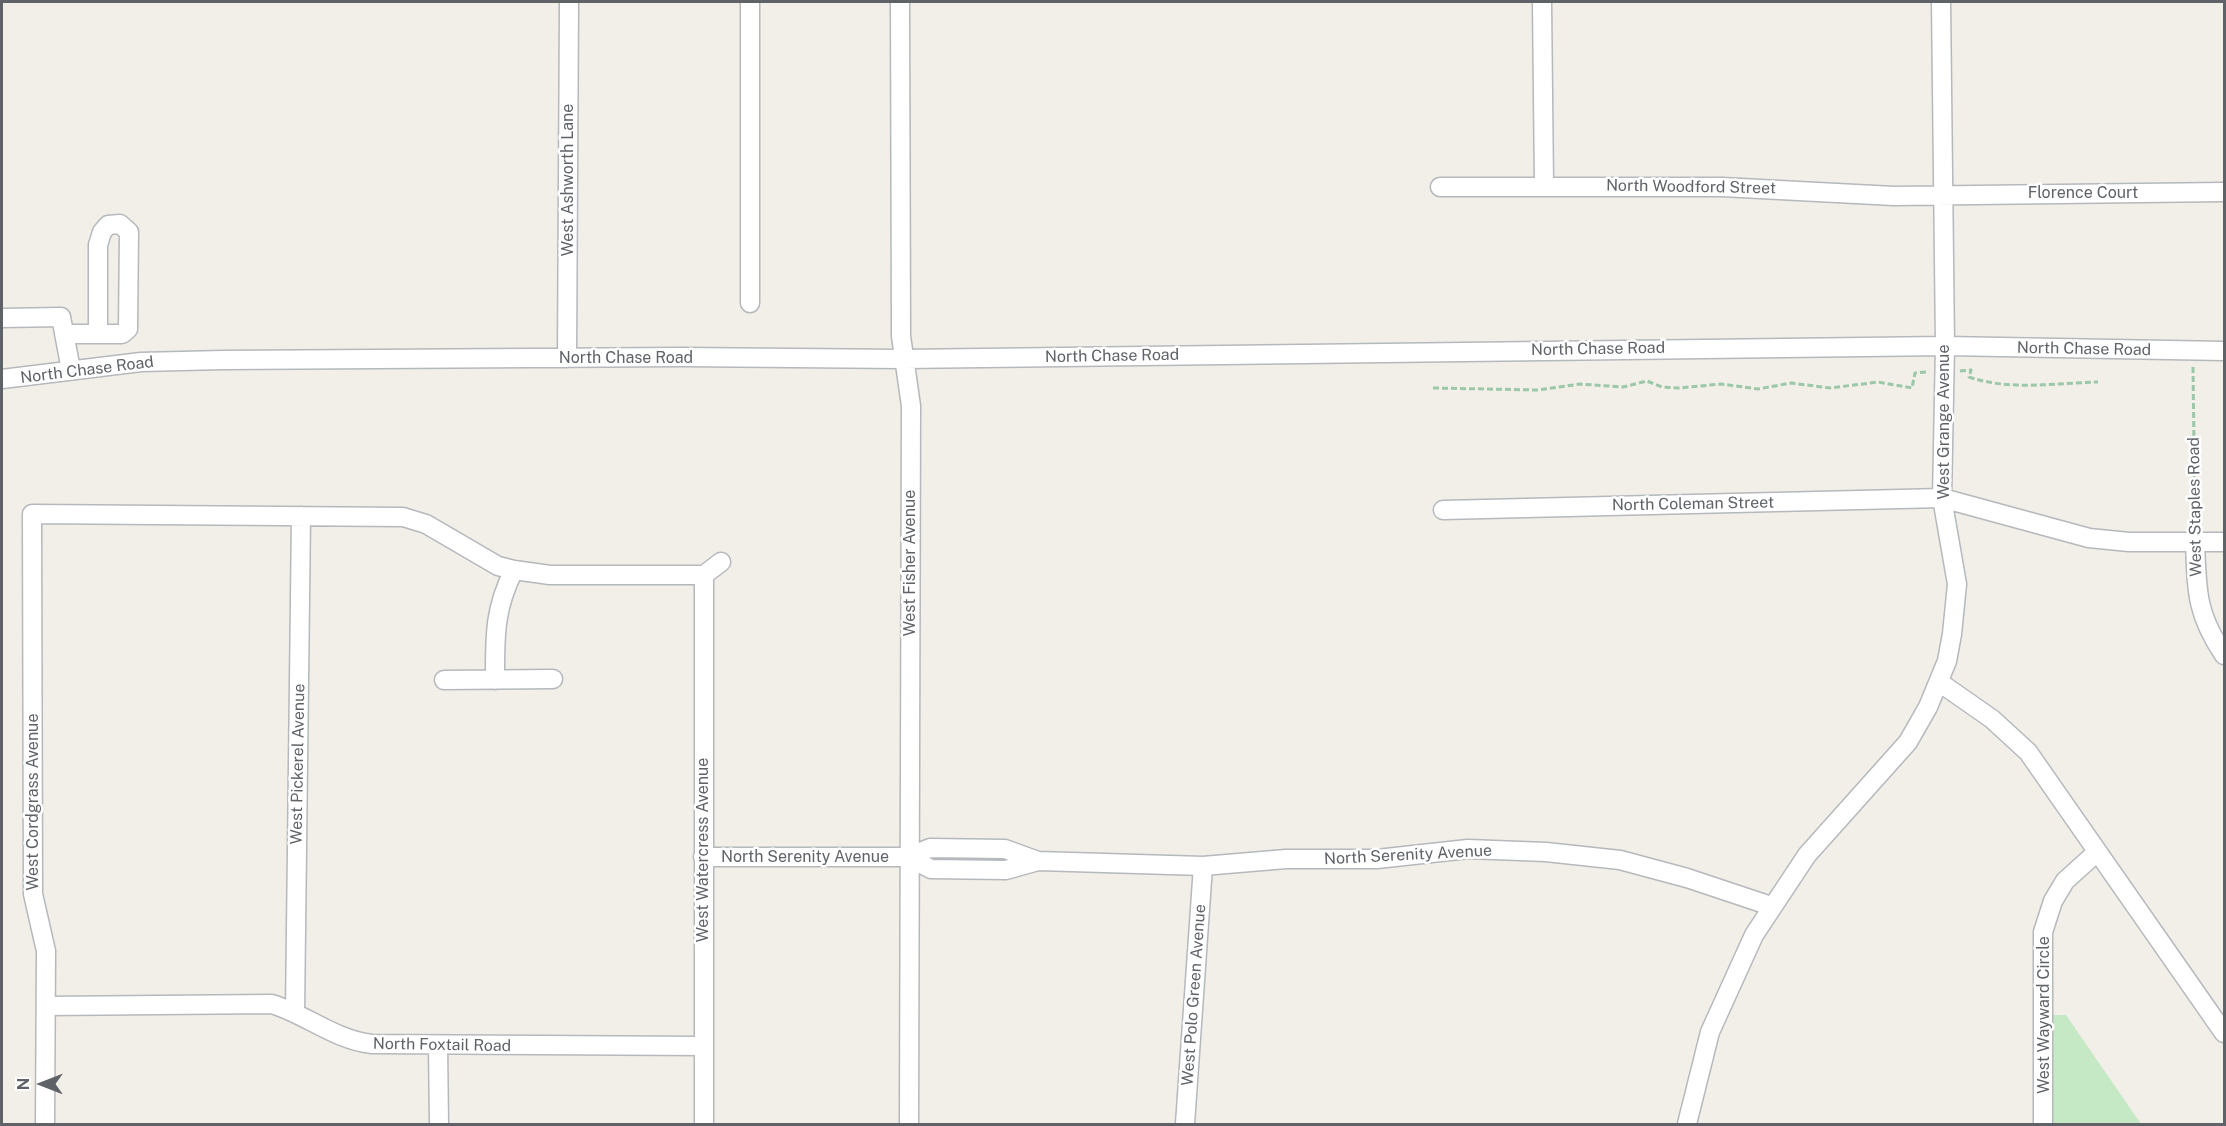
<!DOCTYPE html>
<html>
<head>
<meta charset="utf-8">
<style>
  body { margin:0 }
  #map { position:relative; width:2226px; height:1126px; overflow:hidden; background:#f1efe8; font-family:"Public Sans",sans-serif }
  canvas { display:block }
  .frame { position:absolute; inset:0; border:3px solid #5f6368; pointer-events:none }
  .north { position:absolute; left:12px; top:1054px; width:60px; height:60px; -webkit-text-stroke:4px #fff; paint-order:stroke; rotate:270deg; font-size:16px; font-weight:700; line-height:24px; text-align:center; color:#5f6368 }
  .north::after { content:''; display:block; margin:auto; width:21px; height:27px; background:#5f6368; clip-path:polygon(50% 0,100% 100%,50% 72%,0 100%) }
</style>
</head>
<body>
<div id="map">
<canvas width="2226" height="1126"></canvas>
<div class="frame"></div>
<div class="north">N</div>
</div>
<script>
const ctx = document.querySelector('canvas').getContext('2d');
ctx.lineJoin = 'round';
function paint(path, color) { ctx.fillStyle = color; ctx.fill(path, 'evenodd'); }
function trace(path, color, width, dash) { ctx.strokeStyle = color; ctx.lineWidth = width; ctx.lineCap = dash ? 'butt' : 'round'; ctx.setLineDash(dash || []); ctx.stroke(path); }
function label(font, color, halo, rows, align = 'center') {
  ctx.font = font + ' "Public Sans",sans-serif'; ctx.lineWidth = 5; ctx.setLineDash([]); ctx.textBaseline = 'middle'; ctx.strokeStyle = halo; ctx.fillStyle = color; for (const [text, x, y, turn = 0] of rows) {
    ctx.save(); ctx.translate(x, y); ctx.rotate((+turn || 0) * Math.PI / 180); ctx.textAlign = isNaN(turn) ? turn : align; if (halo) ctx.strokeText(text, 0, 0); ctx.fillText(text, 0, 0); ctx.restore();
  }
}
paint(new Path2D(`
  M2052,1015H2066L2141,1124H2053Z`), '#c5e8c5');
const minor = new Path2D(`
  M750,2V303
  M900,2L901,336L911,406L909,1124
  M1542,2L1544,185
  M1440,187H1722L1894,196L2224,192
  M2,318L61,317L71,370
  M64,334H122L128,329L129,232L120,224L108,225L102,232L98,245V333
  M567,358L569,2
  M2,379L141,362L223,360L682,357L903,359L1945,346L2224,351
  M1443,510L1942,498L2089,538L2129,542H2224
  M2195,542C2197,592 2196,613 2224,655
  M704,575V1124
  M444,680L553,679
  M495,680C495,637 494,609 514,570
  M1939,682L1992,719L2028,752L2224,1033
  M703,857H908L930,848L1005,849L1038,861
  M908,857L931,869L1006,870L1038,861L1203,866L1286,859H1377L1468,849L1546,852L1620,860L1687,878L1771,906
  M47,1006L272,1004C307,1015 335,1040 372,1044L702,1046
  M295,1013L301,516
  M438,1045L439,1124
  M45,1124L46,951L33,894L32,514L403,517L426,524L498,566L514,570L550,575H704L721,562
  M1185,1124L1203,866
  M1687,1124L1710,1032L1754,935L1807,855L1908,742L1928,707L1947,661L1952,634L1957,584L1942,498L1945,346L1941,2
  M2043,1124V932L2053,901L2065,881L2097,852`);
trace(minor, '#b5b8bc', 21);
trace(new Path2D(`
  M2193,367L2195,525
  M1960,371L1971,370L1969,377C2010,391 2056,383 2098,382
  M1433,388L1538,390L1580,384L1623,387L1647,381L1662,387L1679,388L1721,384L1758,389L1791,383L1830,388L1878,382L1912,388L1915,373L1927,372`), '#9cc7a9', 3, [6, 3]);
trace(minor, '#fff', 18);
label('16px', '#5f6368', '#fff', [
  ["West Ashworth Lane",568,180,-90],
  ["North Woodford Street",1691,187,1],
  ["Florence Court",2083,193],
  ["North Chase Road",1598,349,-1],
  ["North Chase Road",2084,349,1],
  ["North Chase Road",1112,356,-1],
  ["North Chase Road",626,358],
  ["North Chase Road",87,370,-7],
  ["West Grange Avenue",1944,422,-90],
  ["North Coleman Street",1693,504,-1],
  ["West Staples Road",2195,507,-91],
  ["West Fisher Avenue",910,563,-90],
  ["West Pickerel Avenue",298,764,-89],
  ["West Cordgrass Avenue",33,802,-90],
  ["West Watercress Avenue",703,850,-90],
  ["North Serenity Avenue",1408,855,-3],
  ["North Serenity Avenue",805,857],
  ["West Polo Green Avenue",1194,995,-86],
  ["West Wayward Circle",2044,1015,-90],
  ["North Foxtail Road",442,1045,1]
]);
</script>
</body>
</html>
